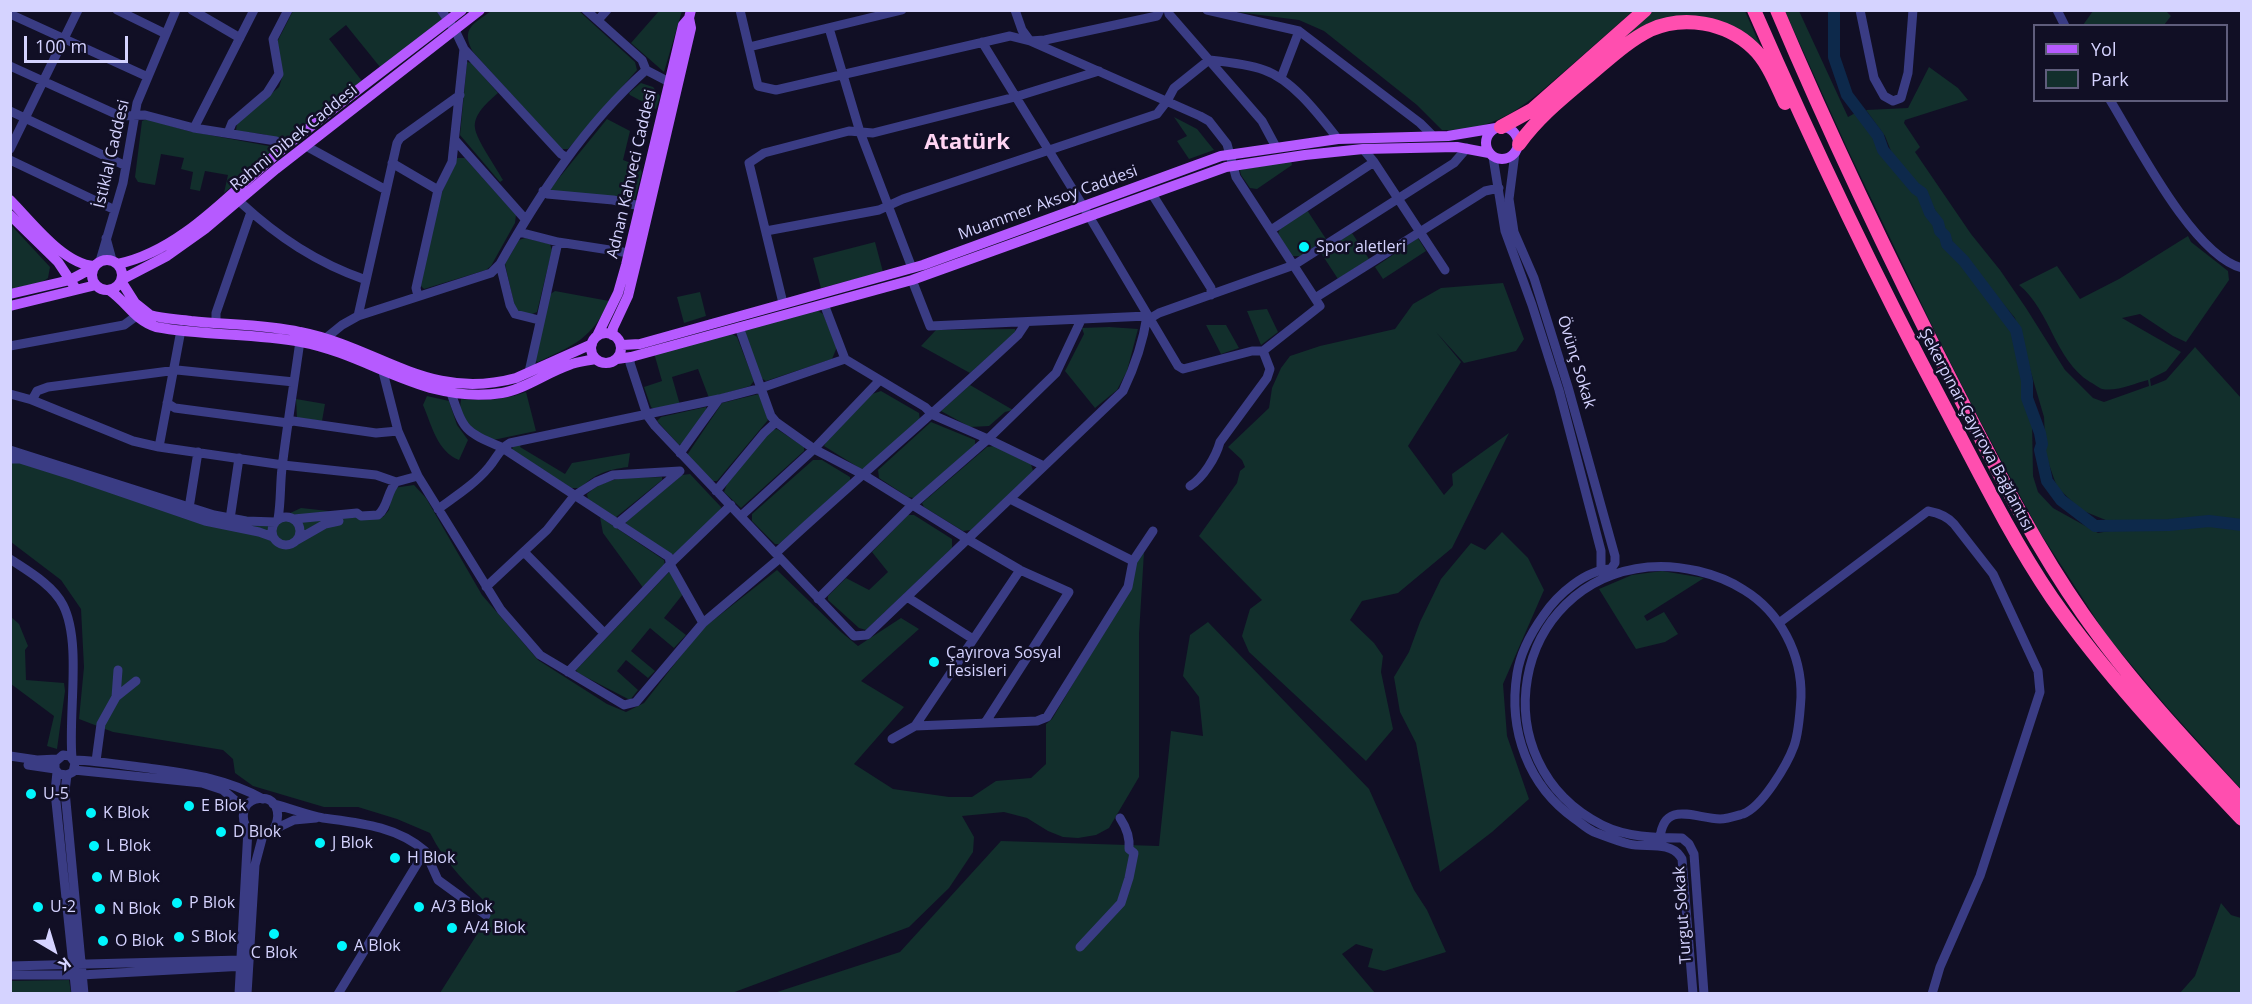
<!DOCTYPE html>
<html>
<head>
<meta charset="utf-8">
<style>
  body { margin:0 }
  #map { position:relative; width:2252px; height:1004px; overflow:hidden; background:#110f25; font-family:"Open Sans",sans-serif }
  canvas { display:block }
  .frame { position:absolute; inset:0; border:12px solid #d5d3ff; pointer-events:none }
  .legend { position:absolute; left:2033px; top:24px; width:195px; height:78px; box-sizing:border-box; background:#110f25; border:2px solid #5f5d7c; margin:0; padding:8px 10px; list-style:none; font-size:18px; color:#d5d3ff }
  .legend li { display:flex; align-items:center; gap:12px; height:30px }
  .legend b { width:30px; border:2px solid #5f5d7c }
  .north { position:absolute; left:24px; top:920px; width:60px; height:60px; -webkit-text-stroke:4px #110f25; paint-order:stroke; rotate:142deg; font-size:16px; font-weight:700; line-height:24px; text-align:center; color:#d5d3ff }
  .north::after { content:''; display:block; margin:auto; width:21px; height:27px; background:#d5d3ff; clip-path:polygon(50% 0,100% 100%,50% 72%,0 100%) }
  .scale { position:absolute; left:24px; top:36px; width:104px; height:27px; box-sizing:border-box; border:3px solid #d5d3ff; border-top:0; padding-left:8px; font-size:18px; line-height:21px; white-space:nowrap; color:#d5d3ff; -webkit-text-stroke:4px #110f25; paint-order:stroke }
</style>
</head>
<body>
<div id="map">
<canvas width="2252" height="1004"></canvas>
<div class="frame"></div>
<ul class="legend">
<li><b style="height:8px;background:#b65aff"></b>Yol</li>
<li><b style="height:16px;background:#122f2c"></b>Park</li>
</ul>
<div class="north">K</div>
<div class="scale">100 m</div>
</div>
<script>
const ctx = document.querySelector('canvas').getContext('2d');
ctx.lineJoin = 'round';
function paint(path, color) { ctx.fillStyle = color; ctx.fill(path, 'evenodd'); }
function trace(path, color, width, dash) { ctx.strokeStyle = color; ctx.lineWidth = width; ctx.lineCap = dash ? 'butt' : 'round'; ctx.setLineDash(dash || []); ctx.stroke(path); }
function label(font, color, halo, rows, align = 'center') {
  ctx.font = font + ' "Open Sans",sans-serif'; ctx.lineWidth = 5; ctx.setLineDash([]); ctx.textBaseline = 'middle'; ctx.strokeStyle = halo; ctx.fillStyle = color; for (const [text, x, y, turn = 0] of rows) {
    ctx.save(); ctx.translate(x, y); ctx.rotate((+turn || 0) * Math.PI / 180); ctx.textAlign = isNaN(turn) ? turn : align; if (halo) ctx.strokeText(text, 0, 0); ctx.fillText(text, 0, 0); ctx.restore();
  }
}
paint(new Path2D(`
  M360,10L362,12L364,10L436,11L443,19L380,67L346,25L329,39L362,81L287,140L262,134L236,131L237,123L279,87L283,75L277,42L293,11Z
  M491,11H579L635,62L637,70L568,149H561L473,52C460,28 474,24 491,11Z
  M659,11H682L664,72L631,43Z
  M1229,11H1633C1611,30 1589,50 1567,69C1528,103 1498,132 1442,130L1417,105L1324,31L1299,20Z
  M1652,11H1745L1762,50L1709,19L1626,40L1624,38Z
  M1785,11H1799L1848,117L1857,112L1872,132L1882,154L1919,196L1945,245L1971,273L2012,329V337L2023,380L2024,396L2032,420L2033,476L2038,492L2053,508L2098,533L2120,529L2205,524L2241,527V789L2166,706L2107,636L2039,531L1978,417L1936,334L1847,148Z
  M2093,11H2166L2171,16L2164,25H2083Z
  M467,62L472,63L498,93C489,101 473,114 475,128C476,139 497,169 503,180L500,182L460,135Z
  M1929,67L1958,88L1968,100L1905,120L1904,123L1920,147L1915,152L1971,234L2000,270L2026,308L2065,370L2093,398L2104,402L2149,386L2148,380C2135,383 2117,392 2102,389C2099,388 2094,384 2090,382C2054,359 2051,311 2019,285L2057,266L2080,299L2119,279L2188,236L2191,242L2228,271L2229,280L2186,342L2173,336L2140,314L2122,318L2181,352L2166,371L2150,379L2151,386L2166,380L2195,347L2241,398V521L2207,516L2172,522L2113,523L2081,510L2057,487L2046,456L2044,417L2015,318L1955,246L1925,192L1893,156L1885,136L1866,110L1908,108Z
  M641,83L653,87L660,96L656,109L630,95L629,93Z
  M1174,117L1197,129L1214,150L1189,159L1177,141L1187,136Z
  M147,119L188,131L274,147V150L224,193L228,175L205,171L200,191L190,189L193,172L181,169L184,158L161,154L155,185L138,182L135,177L142,121Z
  M607,119L630,131L623,160L639,166L642,172L635,199L631,201L552,191L550,189Z
  M457,158H465L516,215L515,223L491,266L486,270L424,289L420,285L439,199Z
  M1291,161L1292,165L1257,189L1250,188L1241,175L1240,170Z
  M1307,210L1326,239L1301,256H1292L1278,234L1280,228Z
  M11,225L50,267L48,278L42,282L11,289Z
  M1352,233L1369,259L1338,279L1321,253Z
  M525,238L550,244L552,250L537,312L530,315L518,311L514,304L505,264L519,240Z
  M1418,238L1426,251L1383,279L1375,267Z
  M875,242L883,272L821,288L813,258Z
  M1503,283L1524,339L1516,351L1464,363L1436,332L1461,362L1408,446L1444,495L1453,485L1452,474L1509,433L1452,548L1398,593L1362,601L1350,620L1374,643L1383,656L1381,672L1393,729L1366,761L1249,652L1242,636L1250,609L1262,600L1199,536L1237,483L1240,471L1245,467L1242,460L1228,447L1269,408L1272,388L1281,368L1290,356L1320,346L1395,329L1413,304L1441,288Z
  M555,291L609,301C592,339 574,345 538,362L535,361L549,295Z
  M700,292L706,316L684,323L677,297Z
  M1267,309L1278,332L1261,345L1247,311Z
  M817,310L823,314L837,347L832,359L766,381L761,378L744,334L746,329Z
  M1206,325H1226L1239,348L1221,354Z
  M1109,327L1138,329L1127,371L1117,390L1095,408L1065,371L1084,334L1082,328Z
  M1015,329V333L970,373L921,346L936,330Z
  M731,333L737,337L754,381L750,386L709,398L698,369L672,377L680,405L655,410L651,407L644,387L662,381L654,353Z
  M970,385L1013,410L1005,412L989,426L970,427L941,411Z
  M881,391L919,413L920,421L866,468L861,469L824,446L826,442L872,394Z
  M526,392L536,431L493,440L479,434L465,423L460,408L461,399C484,401 504,400 526,392Z
  M759,394L768,420L717,481H712L687,455L722,403Z
  M427,396L449,401L457,425L468,440L459,460C437,451 432,426 423,405Z
  M296,399L325,404L322,421L297,418Z
  M706,407L707,411L683,443L679,445L657,421L661,417Z
  M931,422L975,440V445L914,498L908,497L879,478L878,470Z
  M777,429L804,447V451L741,508L724,492L727,484L771,430Z
  M522,442L520,447L565,474L572,463L630,453L628,467C606,470 597,473 580,488H571L512,450L513,446Z
  M994,446L1031,464L1033,471L971,530L963,531L924,507L922,503L987,447Z
  M11,452L154,501L273,521L301,508L383,517L389,510L393,488L414,485L426,498L482,595L538,660L607,704L626,712L644,703L702,629L777,570L841,632L858,646L901,618L919,629L861,681L904,707L854,764L893,789L949,797H972L996,781L1031,778L1046,764V724L1052,719L1132,585L1135,562L1144,552L1139,634V777L1109,828L1096,835L1078,838L1063,837L1048,831L1027,818L1004,812L962,816L974,837L973,852L949,888L909,927L732,993H440L493,909C469,887 445,863 430,833L397,819L358,807H324L253,786L235,773L233,759L223,750L113,732L79,719L84,667L81,609L61,580L11,542Z
  M813,460H822L850,477V481L779,544H775L752,521V514Z
  M690,474L721,507L720,513L677,554H670L625,525L627,521L682,475Z
  M662,477V480L615,518L588,499L587,494C610,474 633,478 662,477Z
  M908,515H914L952,539V548L866,630L859,628L828,600V596L846,578L869,590L888,572L872,552Z
  M600,517L664,560L665,567L644,589L603,533Z
  M1502,532L1528,558L1544,590L1503,684L1507,736L1529,799L1492,832L1440,872L1416,743L1400,712L1394,677L1409,652L1420,622L1441,579L1471,543L1485,550Z
  M670,571L683,594L664,618L686,635L674,648L650,628L631,651L655,671L648,678L626,660L617,671L638,690L630,700L578,673L576,670Z
  M1662,571L1704,578L1644,616L1647,621L1664,612L1678,634L1665,642L1636,649L1599,589L1632,575Z
  M10,616L19,624L28,646L25,650L26,680L64,683L65,691L57,749L47,746L54,716L11,684Z
  M1208,622L1369,789L1414,890L1427,910L1446,952L1384,971L1368,967L1373,949L1356,944L1342,954L1375,993L771,994L900,952L1001,841L1159,846L1171,731L1203,736L1199,697L1183,676L1190,635Z
  M2221,903L2231,915L2241,918V993H2180L2195,976Z
  M69,980L71,993H11V981Z`), '#122f2c');
trace(new Path2D(`
  M1834,10V57L1847,95L1878,136L1883,150L1915,188L1922,193L1930,213L1938,223L1940,231L1945,236L1947,244L1964,261L2016,330L2027,381V398L2040,433L2042,444L2040,450L2047,481L2061,500L2095,526L2169,525L2209,521L2242,525`), '#0d294b', 12);
trace(new Path2D(`
  M117,10L166,34
  M192,10L240,38
  M586,10L642,60L646,70L669,82
  M740,10L758,86L776,90L1010,36L1030,41L1045,40L1157,16L1160,10
  M1015,10L1022,30L1030,41L1200,116L1209,121L1227,144L1236,177L1320,306L1263,351L1270,369L1267,378L1220,442C1216,457 1203,478 1190,486
  M1168,10L1169,14L1262,121L1276,147
  M1207,10L1299,31L1420,123L1433,136
  M1860,10L1874,78L1884,96L1893,101L1901,98L1908,73L1913,10
  M2057,10L2065,26
  M10,14L148,77
  M598,20L607,10
  M829,28L860,132L912,268
  M982,42L1083,206L1178,366L1183,369L1252,351H1263
  M749,47L902,10
  M464,49L561,154L566,157
  M10,66L120,116L145,115L194,128L276,141L285,147
  M1281,78L1299,31
  M2110,100C2137,144 2193,255 2242,268
  M10,111L126,166
  M194,128L254,10
  M228,133L232,123L267,93L279,74L273,39L288,10
  M455,140L526,220
  M306,146L386,190
  M10,149L78,10
  M1363,149L1374,162L1445,270
  M1515,153L1509,199L1514,232L1534,278L1568,387L1615,556V563L1606,576
  M1493,157L1505,231L1532,305L1559,390L1601,551V569
  M10,160L115,210
  M392,163L438,190
  M543,191L547,194L613,200L640,206
  M1152,194L1211,288V295
  M240,202C278,237 317,263 366,280
  M1271,230L1374,162
  M766,231L879,210L903,199L1157,114L1167,101L1174,88L1209,60C1227,62 1247,64 1264,70C1293,80 1319,115 1338,139
  M519,232L558,242L629,253
  M106,238L112,260
  M100,261L123,183L137,103L176,10
  M500,264L510,305L515,314L539,320
  M912,280L930,326L1147,316
  M418,296L416,288L438,190L452,162L464,49L455,30L441,10
  M1315,298L1485,191L1499,188
  M783,303L749,163L764,153L849,131L873,133L1015,97L1099,71
  M824,304L845,359L925,407L933,415L988,439L1044,466
  M358,316L397,143L400,138L460,95
  M1149,319L1159,313L1294,265L1454,163L1467,148
  M216,323V313L251,212
  M739,327L771,416L776,422L814,449L864,475L967,539L1020,570L1069,592L985,723
  M326,338L342,325L358,316L491,273L500,264C540,193 585,125 646,70
  M10,346L124,325L135,317
  M631,357L630,363L647,415L655,426L854,636L867,635L1123,391C1135,366 1143,343 1147,316
  M383,372L398,431L418,476L501,610L540,655L624,705L636,702L703,623L780,558
  M529,372L558,242
  M451,393C464,431 464,431 501,447L669,557L671,566L703,623
  M10,394L32,400L133,441L159,447L283,465L376,475L396,482L418,476
  M32,400L37,391L48,387L177,370L294,382
  M167,403L175,408L288,423L293,421L376,433L398,431
  M159,447L181,330
  M10,450L214,515L246,521L275,522
  M680,453L719,399
  M10,459H20L74,476L205,521L259,532L273,537
  M716,491L764,433L776,422
  M1010,499L1133,561
  M189,508L198,452
  M438,509C456,496 475,484 489,467C497,458 499,449 510,443L719,399L761,388L845,359
  M741,516L814,449L879,381
  M272 531a14 14 0 1 1 28 0a14 14 0 1 1-28 0Z
  M230,519L239,458
  M278,519C281,502 280,485 282,468C287,426 294,384 300,341
  M294,519L357,513L361,516L378,515C388,507 387,492 396,482
  M617,524L679,472
  M297,540L325,524L339,521
  M524,552L604,633
  M776,553C856,479 939,409 1018,335L1026,323
  M10,559C28,571 53,585 63,605C82,642 68,714 72,758
  M1612,569C1586,569 1557,595 1543,616C1531,633 1520,654 1517,674C1508,730 1528,786 1575,819C1581,823 1587,829 1594,832C1605,836 1617,841 1629,844C1644,848 1670,841 1680,856
  M486,587L547,530L574,496L596,482L613,475L680,471
  M907,597L973,639
  M818,599L911,506L988,439L1056,373L1081,320
  M1779,623L1928,511C1939,513 1947,516 1954,524L1993,574L2038,671L2040,692L1980,876L1940,967L1932,994
  M568,672L675,559L731,505
  M116,697L118,670
  M915,726L1037,721L1047,717L1128,587L1133,561L1153,531
  M892,739L915,726L1020,570
  M10,756L37,760L57,759
  M74,760C99,761 123,765 148,768C190,774 225,778 263,799
  M96,761L101,724L116,697L136,681
  M28,765L55,769
  M74,770L202,783L223,790L245,809
  M57,772L55,792L76,994
  M67,775L59,774L55,769V762L63,755L70,756L75,763L73,772L67,775L65,791L84,994
  M273,804C290,808 307,815 323,818C359,823 396,826 425,851L338,994
  M275,829L294,820L316,818
  M1660,838C1664,800 1694,818 1720,819C1727,819 1736,816 1743,814C1762,807 1787,765 1794,746C1799,732 1800,713 1801,697C1802,654 1780,612 1744,590C1718,573 1679,564 1648,567C1511,581 1479,763 1602,825C1626,837 1655,838 1682,838L1689,844L1694,854L1704,994
  M425,851L438,880L486,915
  M1680,856L1682,859L1693,994
  M1080,947L1121,903L1129,878L1134,853L1129,849C1130,839 1126,827 1120,818
  M10,966L241,960L248,965
  M10,975H81L245,966
  M239,994L248,829C240,819 242,803 256,799C291,791 280,854 248,829
  M247,994L255,865L263,835`), '#3a3c84', 9);
trace(new Path2D(`
  M1486 143a16 16 0 1 1 32 0a16 16 0 1 1-32 0Z
  M10,200C32,222 63,264 94,266
  M10,215L58,262L76,289
  M92 275a15 15 0 1 1 30 0a15 15 0 1 1-30 0Z
  M118,264C184,250 234,188 285,147C343,100 403,56 462,10
  M121,280L167,256L205,229L276,169L480,10
  M121,281L135,303L150,315C163,319 177,319 191,321C227,325 265,324 300,332C381,348 428,402 516,378L592,344
  M109,290C127,302 134,320 156,327C204,336 253,333 301,342C372,355 424,405 502,393C525,389 546,373 569,365C577,362 586,361 595,359
  M10,294L70,280L85,272L92,271
  M10,306L96,285
  M591 348a15 15 0 1 1 30 0a15 15 0 1 1-30 0Z
  M612,335L613,328L628,296L638,255L691,28L689,18L691,10
  M597,336L618,293L626,265L683,25L689,18
  M619,341L622,345L640,344L923,265L1221,156L1338,139L1448,136L1496,128
  M617,359L631,357L912,280L1226,167L1305,155L1363,149L1457,147L1489,153`), '#b65aff', 10);
trace(new Path2D(`
  M1754,10C1812,143 1874,274 1942,402C1977,468 2010,536 2052,598C2108,678 2175,748 2242,819
  M1777,10C1832,140 1893,267 1957,392C1996,468 2034,544 2083,614C2130,681 2186,741 2242,801
  M1501,127L1532,110L1645,10
  M1519,144C1539,116 1565,96 1591,74C1610,58 1628,41 1650,30C1683,15 1726,22 1753,48C1768,62 1776,84 1785,103`), '#ff4eaf', 14);
for (const [x, y, r, color] of [
  [1304,247,6,"#00f6fe"],
  [934,662,6,"#00f6fe"],
  [31,794,6,"#00f6fe"],
  [189,806,6,"#00f6fe"],
  [91,813,6,"#00f6fe"],
  [221,832,6,"#00f6fe"],
  [320,843,6,"#00f6fe"],
  [94,846,6,"#00f6fe"],
  [395,858,6,"#00f6fe"],
  [97,877,6,"#00f6fe"],
  [177,903,6,"#00f6fe"],
  [38,907,6,"#00f6fe"],
  [419,907,6,"#00f6fe"],
  [100,909,6,"#00f6fe"],
  [452,928,6,"#00f6fe"],
  [274,934,6,"#00f6fe"],
  [179,937,6,"#00f6fe"],
  [103,941,6,"#00f6fe"],
  [342,946,6,"#00f6fe"]
]) { const dot = new Path2D(); dot.arc(x, y, r, 0, 2 * Math.PI); ctx.fillStyle = color; ctx.fill(dot); trace(dot, '#110f25', 2); }
label('16px', '#d5d3ff', '#110f25', [
  ["Rahmi Dibek Caddesi",294,138,-39],
  ["İstiklal Caddesi",112,154,-77],
  ["Adnan Kahveci Caddesi",632,174,-77],
  ["Muammer Aksoy Caddesi",1048,203,-20],
  ["Övünç Sokak",1576,362,73],
  ["Şekerpınar-Çayırova Bağlantısı",1976,430,62],
  ["Turgut Sokak",1683,915,-94]
]);
label('16px', '#d5d3ff', '#110f25', [
  ["Spor aletleri",1316,247],
  ["Çayırova Sosyal",946,653],
  ["Tesisleri",946,671],
  ["U-5",43,794],
  ["E Blok",201,806],
  ["K Blok",103,813],
  ["D Blok",233,832],
  ["J Blok",332,843],
  ["L Blok",106,846],
  ["H Blok",407,858],
  ["M Blok",109,877],
  ["P Blok",189,903],
  ["U-2",50,907],
  ["A/3 Blok",431,907],
  ["N Blok",112,909],
  ["A/4 Blok",464,928],
  ["S Blok",191,937],
  ["O Blok",115,941],
  ["A Blok",354,946],
  ["C Blok",274,953,"center"]
], 'left');
label('bold 22px', '#ffd5f3', '#110f25', [
  ["Atatürk",967,143]
]);
</script>
</body>
</html>
